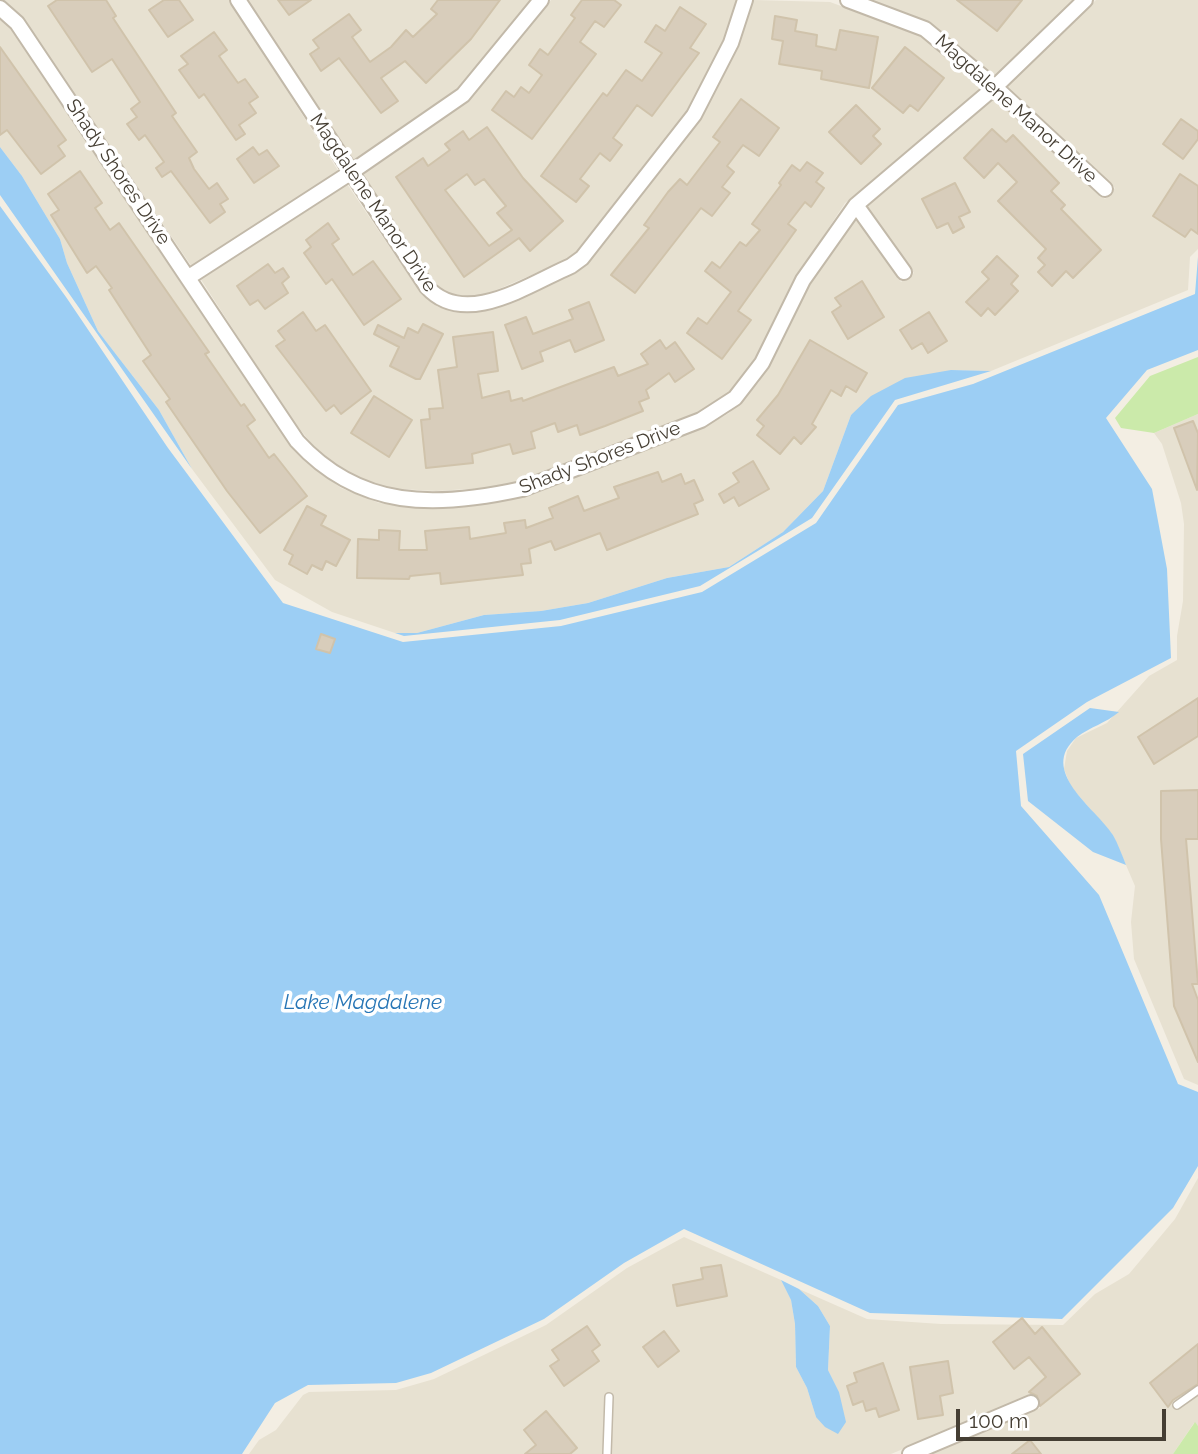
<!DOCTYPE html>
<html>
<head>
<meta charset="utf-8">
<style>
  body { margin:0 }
  #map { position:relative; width:1198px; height:1454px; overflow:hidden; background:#f3eee3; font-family:Raleway,sans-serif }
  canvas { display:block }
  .scale { position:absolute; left:956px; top:1409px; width:210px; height:32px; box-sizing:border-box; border:4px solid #453e33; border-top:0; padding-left:9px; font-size:21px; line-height:24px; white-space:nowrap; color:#453e33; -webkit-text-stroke:5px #fff; paint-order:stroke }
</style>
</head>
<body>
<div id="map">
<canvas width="1198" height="1454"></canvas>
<div class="scale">100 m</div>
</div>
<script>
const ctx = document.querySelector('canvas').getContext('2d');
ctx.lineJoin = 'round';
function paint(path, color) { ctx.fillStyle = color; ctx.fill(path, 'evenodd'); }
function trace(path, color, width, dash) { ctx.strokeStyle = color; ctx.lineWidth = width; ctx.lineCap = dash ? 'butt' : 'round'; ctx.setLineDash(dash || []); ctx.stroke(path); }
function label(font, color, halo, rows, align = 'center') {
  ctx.font = font + ' Raleway,sans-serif'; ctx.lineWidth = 7; ctx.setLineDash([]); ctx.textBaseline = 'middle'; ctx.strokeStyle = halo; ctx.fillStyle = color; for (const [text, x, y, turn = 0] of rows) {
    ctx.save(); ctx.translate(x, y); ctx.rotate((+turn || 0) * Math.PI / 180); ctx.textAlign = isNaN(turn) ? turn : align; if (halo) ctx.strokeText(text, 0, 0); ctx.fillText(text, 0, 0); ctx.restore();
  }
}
paint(new Path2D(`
  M3,0H229L339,172L192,267L23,18Z
  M248,0H532L458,89L352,163Z
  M551,0H737L724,41L688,111L576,253L567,260L482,296L464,298L446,293L425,272L360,175L468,100Z
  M753,0L830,2L920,35L983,88L845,203L796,278L763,345L736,387L721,401L699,413L556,470L499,487L436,491L384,488L350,475L316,449L289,416L200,278L347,184L420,292L438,307L462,313L484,311L573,273L588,262L701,118L738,46Z
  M870,0H1075L995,76L928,22Z
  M1096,0H1198V249L1190,257L1188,290L991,371L951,370L851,415L823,491L783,532L729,567L667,578L588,603L541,611L484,615L417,633H395L332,612L275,580L192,469L159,410L98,331L67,263L60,239L22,176L0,147V19L10,28L276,425L305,461L341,488L379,503L435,507L500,502L561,483L704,427L729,413L759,382L810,284L855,218L901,282L914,273L866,205L994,97L1105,199L1115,188L1006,86Z
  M1198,414V1085L1184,1079L1134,959L1131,922L1135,886L1113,835L1071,787L1064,769L1067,751L1076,738L1107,723L1149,676L1177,660V636L1183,601L1184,524L1181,503L1162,444L1154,433Z
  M1198,1178V1426L1194,1423L1173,1454H929L1040,1408L1035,1394L891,1454H249L259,1440L276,1430L303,1395L309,1392L396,1390L434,1379L546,1325L627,1268L684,1237L781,1280L791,1300L795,1324L796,1367L807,1388L816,1417L839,1392L828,1370L830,1326L818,1306L799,1289L867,1319L941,1324L1063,1325L1095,1294L1129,1274L1175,1219Z`), '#e7e1d1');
paint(new Path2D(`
  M1198,357V414L1154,433L1121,428L1115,418L1150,376Z
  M1195,1422L1198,1426V1454H1173Z`), '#cbeaaa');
paint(new Path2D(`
  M0,147L22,176L60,239L67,263L98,331L159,410L192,469L0,195Z
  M0,206L66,297L168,448L283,603L403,642L561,626L702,592L816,523L898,405L973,384L1195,294L1198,257V350L1147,370L1106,418L1152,489L1167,569L1171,658L1087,702L1016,751L1021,806L1099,895L1178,1084L1198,1092V1166L1173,1208L1062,1319L870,1313L684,1229L624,1263L544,1319L431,1373L396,1383L308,1385L275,1403L242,1454H0Z
  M951,370L991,371L895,400L812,518L700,586L560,620L404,636L395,633H417L484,615L541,611L588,603L667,578L729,567L783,532L823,491L851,415L871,396L905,378Z
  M1090,708L1119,712C1106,723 1090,727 1077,737C1037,771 1096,808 1113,835C1118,844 1122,855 1126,865L1093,852L1028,801L1023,754Z
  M781,1280L799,1289L818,1306L830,1326L828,1370L839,1392L846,1422L838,1434L825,1427L816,1417L807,1388L796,1367L795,1324L791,1300Z`), '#9ccef4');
const building = new Path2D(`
  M57,0H106L116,16L113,18L176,113L172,116L197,152L189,158L194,169L209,189L217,183L228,199L220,204L225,212L210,223L171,171L162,177L156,168L164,162L145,135L139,140L127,124L137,117L131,109L140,102L112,59L92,72L48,6Z
  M164,0H179L193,20L168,37L149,10Z
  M278,0H311L289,15Z
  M438,0H500L471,39L426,83L405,61L381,78L398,101L381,113L339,58L321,71L310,54L319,48L313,40L349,14L361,30L352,37L370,62L391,47L406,30L413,37L437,14L431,9Z
  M582,0H614L621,5L604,27L595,21L580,42L596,54L532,139L492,110L506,91L514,97L521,87L529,93L542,75L529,65L540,49L548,55L575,18L571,15Z
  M957,0H1022L997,31Z
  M680,7L706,24L690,48L699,53L652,116L637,105L613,138L622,145L610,161L600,153L580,179L589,186L576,202L541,176L603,93L607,96L626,70L642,81L662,53L645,42L656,25L665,31Z
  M775,16L797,20L795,31L817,35L816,46L836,50L840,30L878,37L869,88L821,79L822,71L779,64L783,41L772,39Z
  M214,32L227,50L219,56L238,83L245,79L258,97L249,103L256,113L239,125L245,134L236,140L204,94L199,98L179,70L188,64L181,56Z
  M0,47L66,140L58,146L65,156L41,174L7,130L0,135Z
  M905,47L944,78L918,111L910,105L903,113L872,88Z
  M741,99L779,128L759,156L743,145L727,166L734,172L722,187L730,193L712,216L701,208L635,293L611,275L649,228L644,225L668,192L680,179L687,185L720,142L713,137Z
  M856,105L880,129L873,136L881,144L861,164L829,132Z
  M1181,119L1198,131V139L1183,159L1163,144Z
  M487,127L523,178L563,221L530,251L519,238L464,277L396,177L423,158L428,166L450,150L445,144L463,131L469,140ZM467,174L475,185L484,179L506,206L497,213L512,230L489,246L445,190Z
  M992,129L1006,142L1013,135L1059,183L1051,191L1065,205L1061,209L1101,250L1073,278L1066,271L1052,286L1038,272L1045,265L1038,258L1046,249L998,201L1017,182L998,163L984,178L964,158Z
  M253,147L259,155L267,150L279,166L254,183L237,159Z
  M807,162L823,173L816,182L824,188L811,207L805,202L788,224L796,230L738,311L751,320L722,359L687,333L698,318L707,324L731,292L705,271L712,262L720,268L740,242L746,246L760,230L752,224L781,185L779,183L792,165L800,171Z
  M80,171L102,203L95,208L110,230L119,223L209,352L205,354L241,406L244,404L255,420L247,426L269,458L274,454L307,496L260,533L227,491L166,402L170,399L143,361L151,355L109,290L112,288L96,266L87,273L51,215L59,210L48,194Z
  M1180,174L1198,186V234L1191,229L1185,237L1153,216Z
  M955,183L970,212L959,217L964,227L953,233L948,223L937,228L922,199Z
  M328,223L339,239L332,244L353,275L373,261L401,299L364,325L332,279L326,284L304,253L311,247L306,240Z
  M997,256L1018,276L1011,284L1018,291L995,315L988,308L981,316L966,302L989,279L982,272Z
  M268,264L275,273L283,268L289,277L282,283L288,293L265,309L258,300L250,305L237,286Z
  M862,281L884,317L848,339L832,312L841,306L835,298Z
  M589,302L604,340L575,352L570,340L540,352L543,361L522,369L505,325L526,317L533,334L573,319L569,310Z
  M303,312L316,331L325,325L371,391L341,414L334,405L326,411L276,346L285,340L278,331Z
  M929,312L947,341L928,353L922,343L912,349L900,330Z
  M423,324L443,334L420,379H416L390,366L399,347L374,334L378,325L404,338L408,328L418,333Z
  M493,332L498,371L478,374L482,398L509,391L511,401L522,398L523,401L614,367L618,376L648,364L641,354L660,340L666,349L675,342L694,369L675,382L669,373L646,390L649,398L639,402L643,411L605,426L580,435L577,425L558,432L555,423L531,432L535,448L513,454L510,444L472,454L473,463L426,468L421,420L430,419L429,409L443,408L438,370L457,367L453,337Z
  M810,340L867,373L856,392L846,386L841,396L831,390L812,424L816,427L801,444L794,437L780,454L757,435L764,426L757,420L778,395Z
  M374,396L412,420L389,457L351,433Z
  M1193,421L1198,433L1197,490L1174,428Z
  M753,461L769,489L739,506L734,497L724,503L719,494L739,482L733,473Z
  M658,472L662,482L681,474L685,484L694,480L703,500L694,504L698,514L607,550L600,533L555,550L551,541L529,549L531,563L521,564L523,575L441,584L440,573L410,576L409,579L357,578L358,539L379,540V530L400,531L399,550H427L425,531L469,527L470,539L506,533L504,523L525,520L526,528L553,518L549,508L578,496L584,511L619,498L614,487Z
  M307,506L326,516L321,525L350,540L336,566L326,561L322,570L312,565L307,574L289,564L293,555L284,550Z
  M321,634L335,639L330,653L316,649Z
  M1198,698V736L1154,764L1138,737Z
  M1198,790V839H1186L1198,984H1192L1198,1000V1062L1174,1006L1161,839V791Z
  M721,1265L727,1296L677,1306L673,1285L703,1279L701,1268Z
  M1022,1318L1035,1334L1042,1327L1080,1374L1040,1406L1037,1396L1029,1392L1046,1377L1029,1357L1014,1369L993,1342Z
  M587,1326L600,1345L592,1351L599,1361L564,1386L550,1366L559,1360L552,1350Z
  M664,1331L679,1351L658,1367L643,1347Z
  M1198,1344V1384L1173,1400L1168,1407L1150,1383Z
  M948,1361L953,1393L940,1396L943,1415L918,1419L910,1367Z
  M883,1363L899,1410L879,1417L876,1408L866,1411L863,1401L853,1405L847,1386L857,1382L854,1373Z
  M546,1411L577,1448L570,1454H525L536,1445L524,1430Z
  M1030,1440L1041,1454H1012Z`);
paint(building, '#d8cdbb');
trace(building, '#d0c3ab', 2);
const service = new Path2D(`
  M1177,1405L1198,1390
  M607,1454L609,1397`);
const minor = new Path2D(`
  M238,0L427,287C465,329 529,284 571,266L582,258L694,115L731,43L745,0
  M848,0L925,29L995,87L1105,189
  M0,8L17,23L297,441C360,510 436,508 522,489L701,420L735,398L762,363L803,280L856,205L995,87L1085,0
  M856,205L904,272
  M189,277L350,173L463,95L541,0
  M910,1454L1031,1403`);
trace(service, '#c2b9a9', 10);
trace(minor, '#c2b9a9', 18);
trace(service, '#fff', 7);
trace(minor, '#fff', 14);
label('19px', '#453e33', '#fff', [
  ["Magdalene Manor Drive",1016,109,42],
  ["Shady Shores Drive",118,172,56],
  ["Magdalene Manor Drive",373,203,56],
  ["Shady Shores Drive",600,458,-21]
]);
label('italic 21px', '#2876b6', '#fff', [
  ["Lake Magdalene",363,1003]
]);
</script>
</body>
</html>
